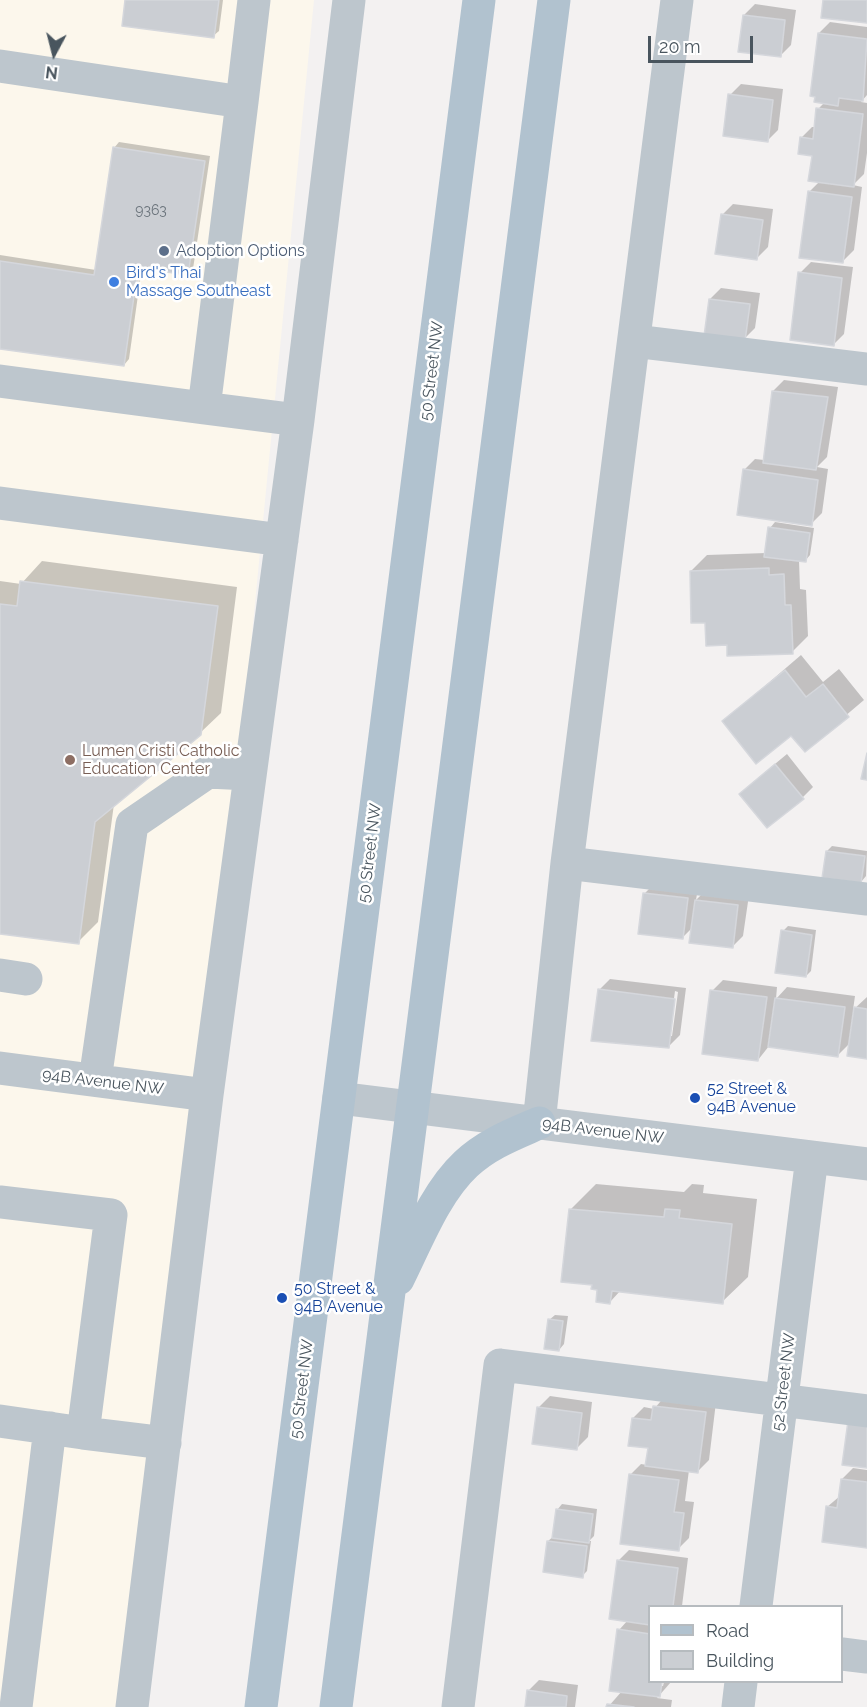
<!DOCTYPE html>
<html>
<head>
<meta charset="utf-8">
<style>
  body { margin:0 }
  #map { position:relative; width:867px; height:1707px; overflow:hidden; background:#f3f1f1; font-family:Raleway,sans-serif }
  canvas { display:block }
  .legend { position:absolute; left:648px; top:1605px; width:195px; height:78px; box-sizing:border-box; background:#fff; border:2px solid #b6bbbf; margin:0; padding:8px 10px; list-style:none; font-size:18px; color:#49555e }
  .legend li { display:flex; align-items:center; gap:12px; height:30px }
  .legend b { width:30px; border:2px solid #b6bbbf }
  .north { position:absolute; left:24px; top:24px; width:60px; height:60px; -webkit-text-stroke:4px #fff; paint-order:stroke; rotate:187deg; font-size:16px; font-weight:700; line-height:24px; text-align:center; color:#49555e }
  .north::after { content:''; display:block; margin:auto; width:21px; height:27px; background:#49555e; clip-path:polygon(50% 0,100% 100%,50% 72%,0 100%) }
  .scale { position:absolute; left:648px; top:36px; width:105px; height:27px; box-sizing:border-box; border:3px solid #49555e; border-top:0; padding-left:8px; font-size:18px; line-height:21px; white-space:nowrap; color:#49555e; -webkit-text-stroke:4px #fff; paint-order:stroke }
</style>
</head>
<body>
<div id="map">
<canvas width="867" height="1707"></canvas>
<ul class="legend">
<li><b style="height:8px;background:#b1c2cf"></b>Road</li>
<li><b style="height:16px;background:#cbced3"></b>Building</li>
</ul>
<div class="north">N</div>
<div class="scale">20 m</div>
</div>
<script>
const ctx = document.querySelector('canvas').getContext('2d');
ctx.lineJoin = 'round';
function paint(path, color) { ctx.fillStyle = color; ctx.fill(path, 'evenodd'); }
function trace(path, color, width, dash) { ctx.strokeStyle = color; ctx.lineWidth = width; ctx.lineCap = dash ? 'butt' : 'round'; ctx.setLineDash(dash || []); ctx.stroke(path); }
function label(font, color, halo, rows, align = 'center') {
  ctx.font = font + ' Raleway,sans-serif'; ctx.lineWidth = 5; ctx.setLineDash([]); ctx.textBaseline = 'middle'; ctx.strokeStyle = halo; ctx.fillStyle = color; for (const [text, x, y, turn = 0] of rows) {
    ctx.save(); ctx.translate(x, y); ctx.rotate((+turn || 0) * Math.PI / 180); ctx.textAlign = isNaN(turn) ? turn : align; if (halo) ctx.strokeText(text, 0, 0); ctx.fillText(text, 0, 0); ctx.restore();
  }
}
paint(new Path2D(`
  M0,0H314L147,1707H0Z`), '#fcf7ec');
paint(new Path2D(`
  M126,0H223L219,31L213,36Z
  M755,4L796,10L791,45L780,56L744,15Z
  M830,22L867,27V95L861,102L867,103V153L864,174L853,185L862,187L854,250L843,261L809,192L820,181L813,154L801,138L812,127H815L818,109L825,102L819,33Z
  M741,84L783,89L778,130L767,141L730,95Z
  M119,142L210,156L193,269L188,274L142,267L129,359L124,365L0,347V255L96,270L114,148Z
  M733,204L773,209L768,247L757,258L722,215Z
  M811,262L853,267L844,334L833,345L800,273Z
  M721,288L760,293L755,328L744,339L710,299Z
  M784,380L838,387L827,457L817,467L828,469L822,513L811,524L744,470L755,459L764,460L773,391Z
  M775,522L814,528L810,555L805,561L799,560L800,589L806,590L808,636L792,652L728,644L706,621L691,571L707,555L766,553L770,528Z
  M42,561L237,587L221,713L200,733L114,804L98,922L78,942L0,932V581L21,584Z
  M801,655L823,682L839,669L864,700L805,750L791,734L724,721Z
  M787,754L813,787L803,797L752,783Z
  M832,846L867,851L866,876L861,882L827,851Z
  M655,883L698,888L696,900L707,889L749,895L743,936L732,947L693,927L682,938L644,894Z
  M788,926L816,930L811,971L806,976L783,931Z
  M610,979L686,988L680,1035L669,1046L599,990ZM675,991L678,992L672,1036H669Z
  M723,980L777,987L776,999L787,987L855,996L853,1010L867,997V1057L850,1043L838,1055L769,1046L758,1060L712,991Z
  M596,1184L684,1192L692,1184L704,1185L703,1193L757,1199L748,1277L722,1302L621,1290L610,1302L593,1283L571,1209Z
  M555,1315L568,1316L564,1344L559,1350L549,1320Z
  M666,1395L716,1402L709,1460L698,1471L689,1470L685,1501L694,1502L689,1538L678,1549L630,1475L641,1464L647,1465L649,1447L633,1418L644,1407L654,1409Z
  M550,1396L592,1402L588,1437L577,1448L539,1407Z
  M853,1468L867,1470V1546L827,1507L840,1496L842,1479Z
  M562,1504L597,1509L594,1536L589,1541H591L587,1571L582,1576L548,1541L554,1536L557,1510Z
  M629,1550L688,1558L682,1606H650V1682H661L660,1686H663L664,1682H671L657,1698L672,1700L671,1707H608L622,1691L619,1630L628,1620L618,1561Z
  M539,1680L578,1685L575,1707H526L528,1691Z`), '#0003');
const building = new Path2D(`
  M125,0H219L214,38L122,26Z
  M823,0H867V23L821,18Z
  M743,15L785,20L781,57L738,52Z
  M818,33L867,39L863,101L839,98L838,106L814,102L815,97L810,96Z
  M728,94L773,100L768,142L723,136Z
  M816,108L863,114L854,187L808,181L812,156L798,154L800,137L813,139Z
  M113,147L205,161L188,275L138,268L124,366L0,349V261L94,275Z
  M808,191L852,197L843,263L799,258Z
  M721,214L763,220L757,260L715,254Z
  M798,272L842,278L834,346L790,340Z
  M709,299L750,304L745,341L704,336Z
  M772,391L828,397L816,470L763,463Z
  M743,469L818,480L812,526L737,515Z
  M768,527L810,533L806,562L764,557Z
  M769,568V575L784,574L785,605H791L793,654L727,656V645L706,646L705,623H691L690,571Z
  M20,581L218,606L201,735L95,822L79,944L0,934V604L17,606Z
  M785,670L806,697L823,684L849,717L805,752L791,736L756,764L722,721Z
  M867,753V780L861,779Z
  M775,764L804,799L767,828L739,794Z
  M826,851L865,856L861,883L822,878Z
  M643,893L688,898L683,939L638,934Z
  M695,900L738,905L733,948L689,943Z
  M781,930L812,935L806,977L775,973Z
  M598,989L675,999L669,1048L591,1041Z
  M710,990L767,997L758,1061L702,1054Z
  M775,998L845,1007L838,1057L768,1047Z
  M854,1007L867,1009V1059L847,1056Z
  M569,1209L664,1217L665,1209L680,1210L679,1218L732,1224L723,1304L612,1291L610,1304L596,1302L597,1290L591,1289L592,1285L561,1282Z
  M548,1319L563,1321L559,1351L544,1349Z
  M653,1406L706,1412L698,1473L645,1466L648,1448L628,1446L632,1418L651,1420Z
  M537,1407L582,1413L577,1450L532,1444Z
  M848,1421L867,1423V1468L842,1465Z
  M629,1474L679,1480L674,1512L684,1513L679,1551L620,1544Z
  M841,1479L867,1482V1548L822,1542L826,1506L837,1508Z
  M556,1509L593,1514L589,1543L552,1538Z
  M547,1541L587,1546L583,1578L543,1572Z
  M617,1560L678,1568L673,1606H650V1625L609,1619Z
  M617,1629L650,1634V1682H662L660,1697L609,1691Z
  M527,1690L567,1696L566,1707H525Z
  M607,1704L634,1707H606Z`);
paint(building, '#cbced3');
trace(building, '#d5d7dc', 1.5);
trace(new Path2D(`
  M0,66L242,102L254,0
  M634,341L867,369
  M0,381L204,408L242,102
  M204,408L298,420
  M0,503L282,540
  M567,863L867,899
  M0,975L26,979
  M0,1068L207,1095
  M95,1080L132,824L208,772L249,774
  M339,1098L867,1164
  M539,1123L567,863L677,0
  M0,1202L111,1215L83,1433L0,1421
  M83,1433L165,1443
  M756,1606L812,1157
  M842,1654L867,1657
  M16,1707L50,1428
  M132,1707L207,1095L298,420L349,0
  M458,1707L500,1365L867,1411
  M738,1707L741,1682`), '#bdc6cd', 33);
trace(new Path2D(`
  M398,1279C417,1241 435,1193 466,1164C487,1144 514,1134 539,1123
  M261,1707L479,0
  M336,1707L554,0`), '#b1c2cf', 33);
for (const [x, y, r, color] of [
  [164,251,6,"#5c6f8a"],
  [114,282,6,"#3f7fe0"],
  [70,760,6,"#8d6e63"],
  [695,1098,6,"#1a4fb4"],
  [282,1298,6,"#1a4fb4"]
]) { const dot = new Path2D(); dot.arc(x, y, r, 0, 2 * Math.PI); ctx.fillStyle = color; ctx.fill(dot); trace(dot, '#fff', 2); }
label('14px', '#6a737b', null, [
  ["9363",151,211]
]);
label('16px', '#4e5e75', '#fff', [
  ["Adoption Options",176,251]
], 'left');
label('16px', '#366cbe', '#fff', [
  ["Bird's Thai",126,273],
  ["Massage Southeast",126,291]
], 'left');
label('16px', '#49555e', '#fff', [
  ["50 Street NW",432,371,-83],
  ["50 Street NW",370,853,-83],
  ["94B Avenue NW",103,1082,7],
  ["94B Avenue NW",603,1131,7],
  ["52 Street NW",784,1382,-83],
  ["50 Street NW",302,1389,-83]
]);
label('16px', '#785e54', '#fff', [
  ["Lumen Cristi Catholic",82,751],
  ["Education Center",82,769]
], 'left');
label('16px', '#164399', '#fff', [
  ["52 Street &",707,1089],
  ["94B Avenue",707,1107],
  ["50 Street &",294,1289],
  ["94B Avenue",294,1307]
], 'left');
</script>
</body>
</html>
